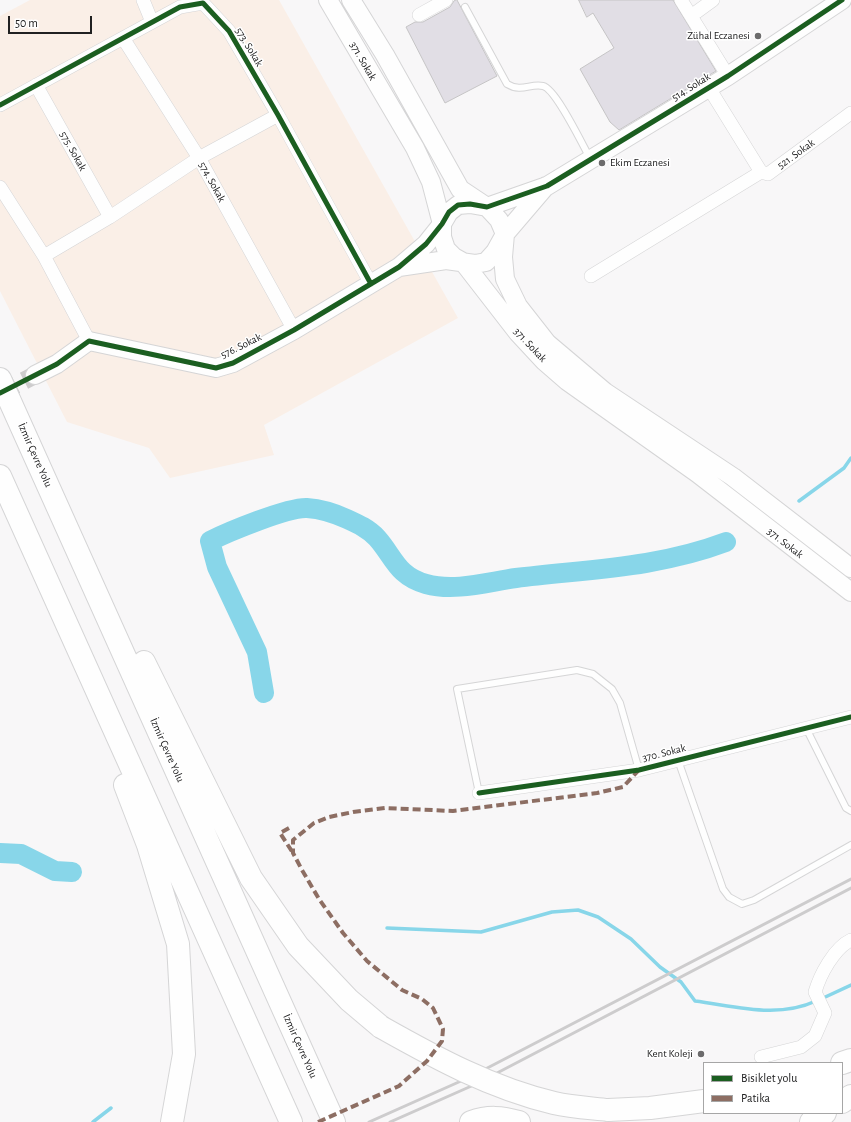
<!DOCTYPE html>
<html>
<head>
<meta charset="utf-8">
<style>
  body { margin:0 }
  #map { position:relative; width:851px; height:1122px; overflow:hidden; background:#f8f7f8; font-family:"Alegreya Sans",sans-serif }
  canvas { display:block }
  .legend { position:absolute; left:703px; top:1062px; width:140px; height:52px; box-sizing:border-box; background:#fff; border:1px solid #a6a6a6; margin:0; padding:5px 7px; list-style:none; font-size:12px; color:#202021 }
  .legend li { display:flex; align-items:center; gap:8px; height:20px }
  .legend b { width:20px; border:1px solid #a6a6a6 }
  .scale { position:absolute; left:8px; top:16px; width:84px; height:18px; box-sizing:border-box; border:2px solid #202021; border-top:0; padding-left:5px; font-size:12px; line-height:14px; white-space:nowrap; color:#202021; -webkit-text-stroke:3px #fff; paint-order:stroke }
</style>
</head>
<body>
<div id="map">
<canvas width="851" height="1122"></canvas>
<ul class="legend">
<li><b style="height:5px;background:#1b5e20"></b>Bisiklet yolu</li>
<li><b style="height:5px;background:#8d6e63"></b>Patika</li>
</ul>
<div class="scale">50 m</div>
</div>
<script>
const ctx = document.querySelector('canvas').getContext('2d');
ctx.lineJoin = 'round';
function paint(path, color) { ctx.fillStyle = color; ctx.fill(path, 'evenodd'); }
function trace(path, color, width, dash) { ctx.strokeStyle = color; ctx.lineWidth = width; ctx.lineCap = dash ? 'butt' : 'round'; ctx.setLineDash(dash || []); ctx.stroke(path); }
function label(font, color, halo, rows, align = 'center') {
  ctx.font = font + ' "Alegreya Sans",sans-serif'; ctx.lineWidth = 3; ctx.setLineDash([]); ctx.textBaseline = 'middle'; ctx.strokeStyle = halo; ctx.fillStyle = color; for (const [text, x, y, turn = 0] of rows) {
    ctx.save(); ctx.translate(x, y); ctx.rotate((+turn || 0) * Math.PI / 180); ctx.textAlign = isNaN(turn) ? turn : align; if (halo) ctx.strokeText(text, 0, 0); ctx.fillText(text, 0, 0); ctx.restore();
  }
}
paint(new Path2D(`
  M30,0H279L458,318L264,425L274,455L170,478L149,448L67,422L0,291V16Z`), '#faefe7');
trace(new Path2D(`
  M799,501L844,468L851,458
  M387,928L481,932L552,912L578,910L598,917L631,939L660,967L681,982L695,1001C735,1006 777,1019 816,1001
  M821,999L851,985
  M93,1122L111,1108`), '#88d6e9', 3.5);
trace(new Path2D(`
  M264,693L257,652L217,567L210,541C228,532 288,507 307,508C321,509 334,513 347,519C358,524 369,529 377,538C394,557 397,576 426,584C455,592 487,582 516,578C589,569 657,568 726,542
  M0,853L21,854L55,871L72,872`), '#88d6e9', 20);
const building = new Path2D(`
  M457,0L497,76L445,103L406,27L415,22H423L450,7L454,1Z
  M579,0H673L716,71L619,130L610,122L580,69L614,48L593,13L587,17Z`);
paint(building, '#e1dee5');
trace(building, '#c5c4c5', 1);
trace(new Path2D(`
  M0,393L35,375`), '#cdcccd', 18, [18, 9]);
const lane = new Path2D(`
  M465,7L507,84C522,93 530,83 543,86C556,89 582,144 590,158
  M806,728L846,808L851,811
  M678,760L723,889L729,897L742,904L754,900L851,845
  M479,793L457,689L577,670L593,674L612,689L620,703L639,770`);
const street = new Path2D(`
  M143,0L152,22
  M681,0L728,76
  M419,15L446,0
  M691,16L713,0
  M123,38L199,158L294,330
  M36,85L110,217
  M709,88L761,172L768,174L851,113
  M0,105L180,7L203,3L229,31L278,115L371,284
  M0,187L44,256L89,341
  M44,256L110,217L199,158L278,115
  M591,276L761,172
  M479,793L639,770L851,717
  M761,1057L801,1047L815,1036L825,1013L815,992C820,975 834,948 851,940`);
const secondary = new Path2D(`
  M328,0L415,148L431,182L442,224V237L446,249L454,257L463,262L518,333L544,361L567,381L697,473L851,592
  M351,0L385,55L460,189L487,207L499,220L505,234L503,257L505,279L518,306L547,343L605,392L733,477L851,568
  M399,267L446,260L475,264L486,262L495,252L505,234L546,186
  M35,375L57,364L89,341L216,368L233,363L294,330L399,267L426,244L442,224L449,212L458,205L470,204L487,207L547,186L728,76L842,0`);
const highway = new Path2D(`
  M0,379L334,1122
  M0,476L291,1122
  M144,662L251,878L298,946L349,1000L381,1027
  M125,785L148,845L178,944L184,1054L172,1122
  M842,1063L851,1060
  M842,1102L851,1096
  M608,1110L650,1108L704,1101
  M471,1122C488,1116 502,1117 519,1122
  M811,1122L825,1113`);
trace(lane, '#d5d5d6', 8);
trace(street, '#d5d5d6', 14);
trace(secondary, '#d5d5d6', 20);
trace(highway, '#d5d5d6', 24);
trace(lane, '#fefefe', 6);
trace(street, '#fefefe', 13);
trace(secondary, '#fefefe', 18);
trace(highway, '#fefefe', 22);
trace(new Path2D(`
  M369,1122L470,1077L851,879
  M390,1122L476,1084L851,888`), '#cdcccd', 3);
const highwayBridge = new Path2D(`
  M381,1027C436,1058 491,1088 554,1103C571,1107 590,1108 608,1110`);
trace(highwayBridge, '#d5d5d6', 24, []);
trace(highwayBridge, '#fefefe', 22);
trace(new Path2D(`
  M289,828L280,833L293,853
  M318,1122L399,1086L427,1061L442,1041L443,1029L433,1008L422,999L402,990L367,961L343,933L319,899L302,870L293,853V840L314,823L329,817L353,812L385,808L453,811L597,793L623,787L638,771`), '#8d6e63', 4, [8, 4]);
trace(new Path2D(`
  M0,105L180,7L203,3L229,31L278,115L371,284
  M0,393L57,364L89,341L216,368L233,363L294,330L399,267L426,244L442,224L449,212L458,205L470,204L487,207L547,186L728,76L842,0
  M479,793L639,770L851,717`), '#1b5e20', 5);
for (const [x, y, r, color] of [
  [758,36,4,"#6c6b6c"],
  [602,163,4,"#6c6b6c"],
  [701,1054,4,"#6c6b6c"]
]) { const dot = new Path2D(); dot.arc(x, y, r, 0, 2 * Math.PI); ctx.fillStyle = color; ctx.fill(dot); trace(dot, '#fff', 1.5); }
label('11px', '#202021', '#fff', [
  ["Zühal Eczanesi",750,36],
  ["Ekim Eczanesi",610,163,"left"],
  ["Kent Koleji",693,1054]
], 'right');
label('11px', '#202021', '#fff', [
  ["573. Sokak",249,47,59],
  ["371. Sokak",363,61,60],
  ["514. Sokak",691,87,-32],
  ["575. Sokak",73,151,61],
  ["521. Sokak",796,154,-36],
  ["574. Sokak",212,182,61],
  ["371. Sokak",530,345,47],
  ["576. Sokak",241,346,-26],
  ["İzmir Çevre Yolu",35,455,66],
  ["371. Sokak",785,543,38],
  ["İzmir Çevre Yolu",167,750,66],
  ["370. Sokak",664,753,-14],
  ["İzmir Çevre Yolu",300,1046,66]
]);
</script>
</body>
</html>
